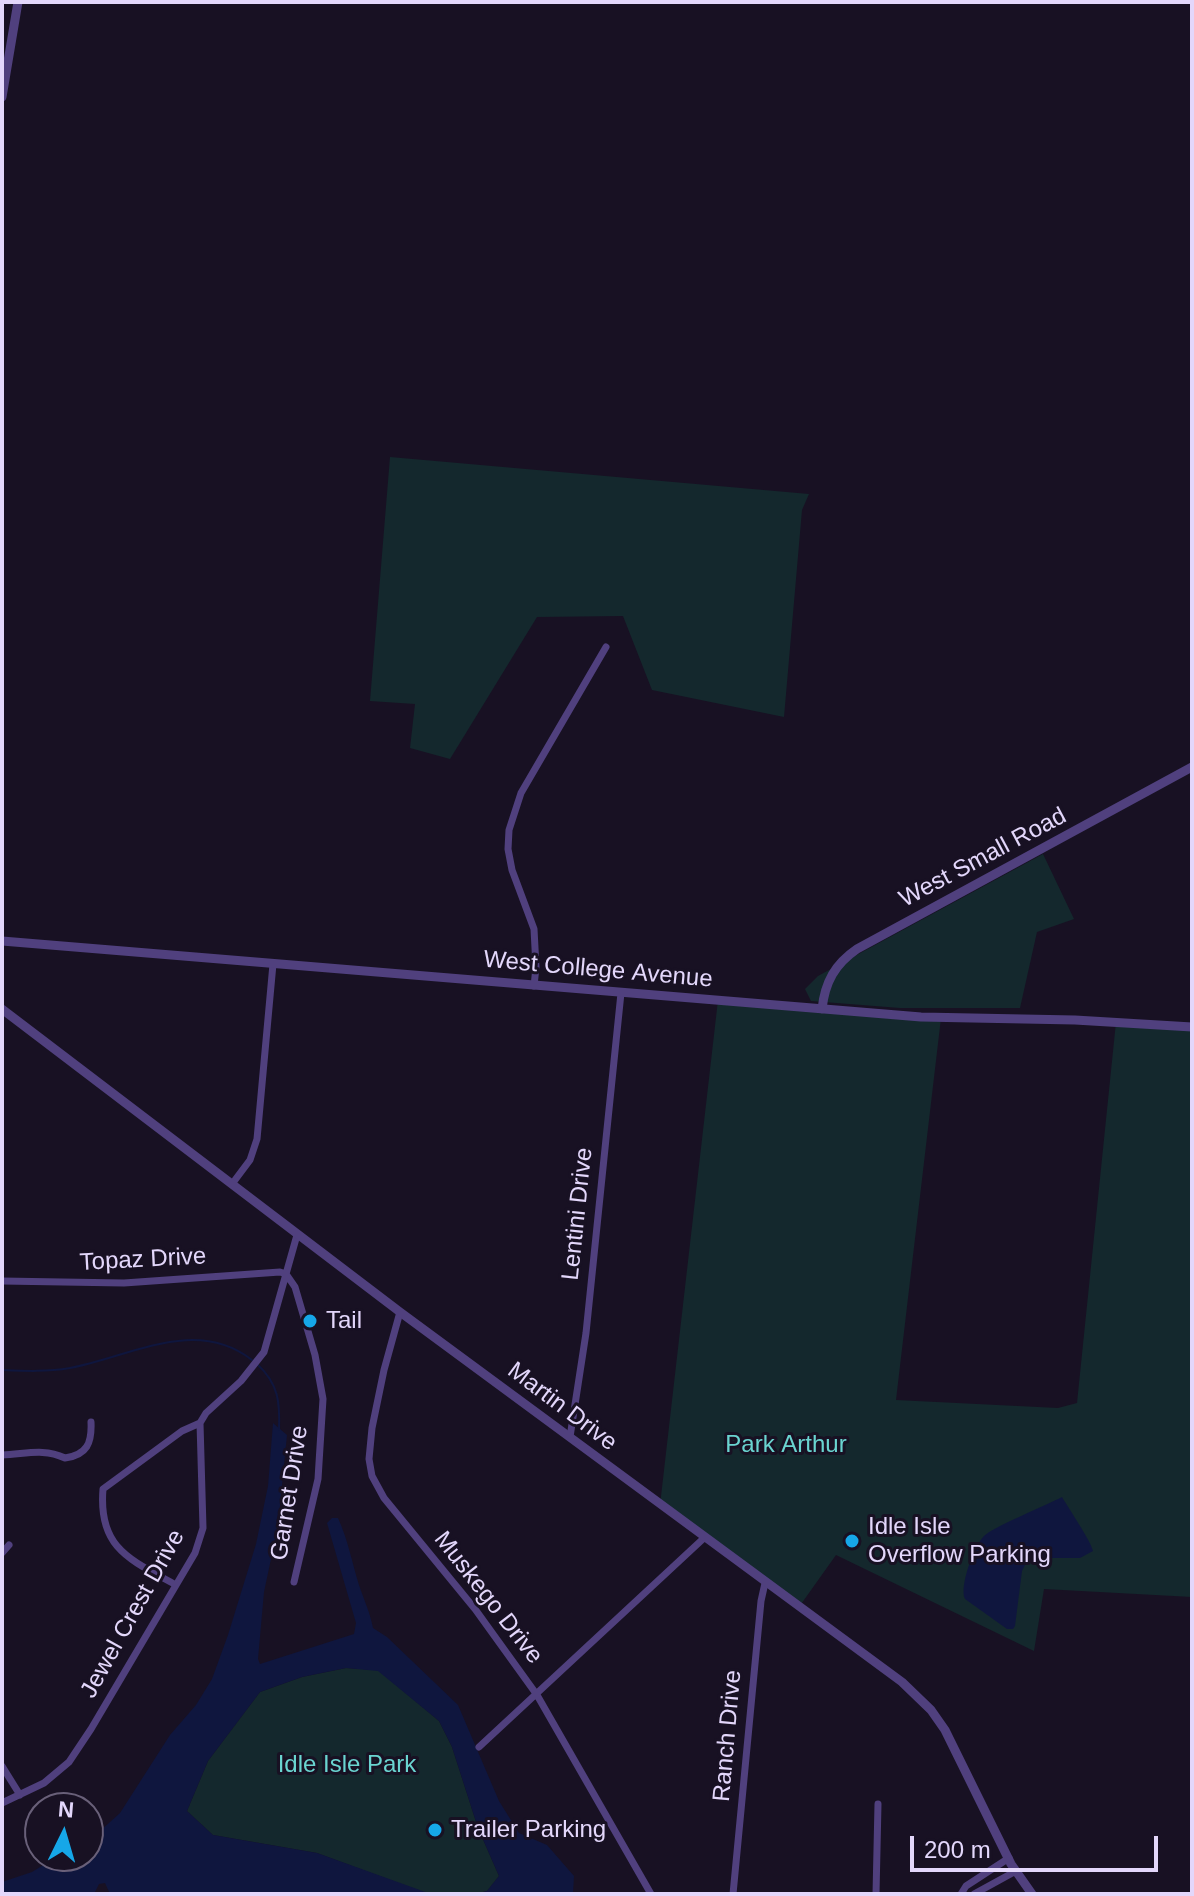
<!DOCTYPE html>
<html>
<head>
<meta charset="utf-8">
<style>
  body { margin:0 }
  #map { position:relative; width:1194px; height:1896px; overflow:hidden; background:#181123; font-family:Arial,sans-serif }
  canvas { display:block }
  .frame { position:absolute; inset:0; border:4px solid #e3d7fb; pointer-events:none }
  .north { position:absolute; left:24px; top:1792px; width:80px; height:80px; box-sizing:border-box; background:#181123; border:2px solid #696079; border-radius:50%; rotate:5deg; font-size:22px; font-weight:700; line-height:32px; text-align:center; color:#e3d7fb }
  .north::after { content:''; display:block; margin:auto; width:28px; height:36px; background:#16a7e8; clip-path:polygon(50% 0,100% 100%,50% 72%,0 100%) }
  .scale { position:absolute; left:910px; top:1836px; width:248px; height:36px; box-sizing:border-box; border:4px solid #e3d7fb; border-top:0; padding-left:10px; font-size:24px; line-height:28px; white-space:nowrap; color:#e3d7fb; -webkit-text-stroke:6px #181123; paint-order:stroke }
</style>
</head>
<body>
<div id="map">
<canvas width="1194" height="1896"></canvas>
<div class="frame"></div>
<div class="north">N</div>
<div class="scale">200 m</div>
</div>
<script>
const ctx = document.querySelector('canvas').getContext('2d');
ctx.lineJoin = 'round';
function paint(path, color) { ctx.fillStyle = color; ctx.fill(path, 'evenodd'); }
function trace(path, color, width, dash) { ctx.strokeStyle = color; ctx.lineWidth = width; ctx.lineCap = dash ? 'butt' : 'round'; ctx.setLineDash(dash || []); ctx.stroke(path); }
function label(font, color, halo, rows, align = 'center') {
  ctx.font = font + ' Arial,sans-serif'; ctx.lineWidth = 6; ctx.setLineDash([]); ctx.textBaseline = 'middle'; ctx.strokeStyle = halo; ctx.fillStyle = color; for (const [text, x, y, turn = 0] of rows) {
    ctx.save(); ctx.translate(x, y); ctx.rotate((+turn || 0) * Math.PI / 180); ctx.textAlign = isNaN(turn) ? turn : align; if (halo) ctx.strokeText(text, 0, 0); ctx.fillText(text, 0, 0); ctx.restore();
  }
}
paint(new Path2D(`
  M390,457L809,494L802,510L784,717L652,690L623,616L537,617L450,759L410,748L415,704L370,701Z
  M1043,854L1074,919L1037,932L1020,1008H900L811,1001L805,989L818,976Z
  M718,1000L941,1018L896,1400L1058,1408L1077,1403L1116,1022L1192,1030V1597L1044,1589L1034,1651L836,1555L799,1607L660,1505Z
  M346,1668L378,1670L439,1721L452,1747L478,1828L499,1876L487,1891L475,1894L425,1893L317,1853L213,1835L187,1811L208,1761L260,1692L302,1677Z`), '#14282d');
paint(new Path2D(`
  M273,1423L287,1435L278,1526L264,1592L258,1659L260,1664L354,1634L356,1623L327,1523L332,1518H338C348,1540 352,1562 359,1585C364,1600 370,1612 373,1628L387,1637L458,1705L499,1801L519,1833L547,1845L574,1876L573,1894H475L487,1891L499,1876L478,1828L452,1747L439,1721L378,1671L346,1668L302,1677L260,1692L208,1761L187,1811L213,1835L317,1853L431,1894H110L105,1883L99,1884L94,1894H2V1882L32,1872L58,1856H88V1842L120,1813L170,1735L196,1705L212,1679L228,1635L256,1544L268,1486Z
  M1062,1497C1069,1509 1091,1541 1093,1551L1080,1558H1037L1026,1563L1022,1571L1015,1626L1013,1629H1007L965,1599C959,1587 974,1546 984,1536C993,1527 1047,1505 1062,1497Z`), '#0f163e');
trace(new Path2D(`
  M257,1364C279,1384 280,1403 279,1430
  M2,1370C25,1371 47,1372 70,1368C130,1357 195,1316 252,1360`), '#0f163e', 2);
trace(new Path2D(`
  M534,986L536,967L534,929L512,870L508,849L509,830L521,793L606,647
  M232,1184L250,1160L257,1139L273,964
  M2,1281L124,1283L280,1272L286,1274L295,1287L315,1355L323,1399L318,1479L294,1582
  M400,1312L384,1370L372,1428L369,1459L372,1476L384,1498L475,1609L537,1695L651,1894
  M570,1437L586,1333L621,993
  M2,1455C27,1454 43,1448 65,1458C87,1455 92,1443 91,1422
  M2,1553L9,1545
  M176,1585C131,1560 98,1549 103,1489L182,1431L200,1423
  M479,1747L704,1538
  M2,1766L20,1795
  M2,1803L44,1783L69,1762L91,1729L195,1553L203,1528L200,1423L206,1413L241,1381L264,1352L297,1235
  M733,1894L761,1601L765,1583
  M876,1894L878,1804
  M961,1894L966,1886L1009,1858
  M974,1894L1016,1871`), '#50407e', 7);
trace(new Path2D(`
  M2,97L18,2
  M2,941L921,1017L1075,1020L1192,1027
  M2,1009L400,1312L902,1682L931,1710L945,1730L1011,1864L1032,1894
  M822,1009C825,982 835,964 857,949L1192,767`), '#50407e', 9);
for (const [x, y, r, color] of [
  [310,1321,8,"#16a7e8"],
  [852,1541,8,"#16a7e8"],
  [435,1830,8,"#16a7e8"]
]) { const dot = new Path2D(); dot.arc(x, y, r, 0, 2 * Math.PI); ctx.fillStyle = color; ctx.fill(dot); trace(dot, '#181123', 3); }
label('24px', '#e3d7fb', '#181123', [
  ["West Small Road",983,858,-28],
  ["West College Avenue",598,970,5],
  ["Lentini Drive",578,1214,-84],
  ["Topaz Drive",143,1260,-3],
  ["Martin Drive",562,1407,37],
  ["Garnet Drive",290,1493,-81],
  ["Muskego Drive",488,1598,52],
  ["Jewel Crest Drive",133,1614,-61],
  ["Ranch Drive",728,1736,-85]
]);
label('24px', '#e3d7fb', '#181123', [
  ["Tail",326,1321],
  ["Idle Isle",868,1527],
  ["Overflow Parking",868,1555],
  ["Trailer Parking",451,1830]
], 'left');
label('24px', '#6ad4d0', '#181123', [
  ["Park Arthur",786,1445],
  ["Idle Isle Park",347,1765]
]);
</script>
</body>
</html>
